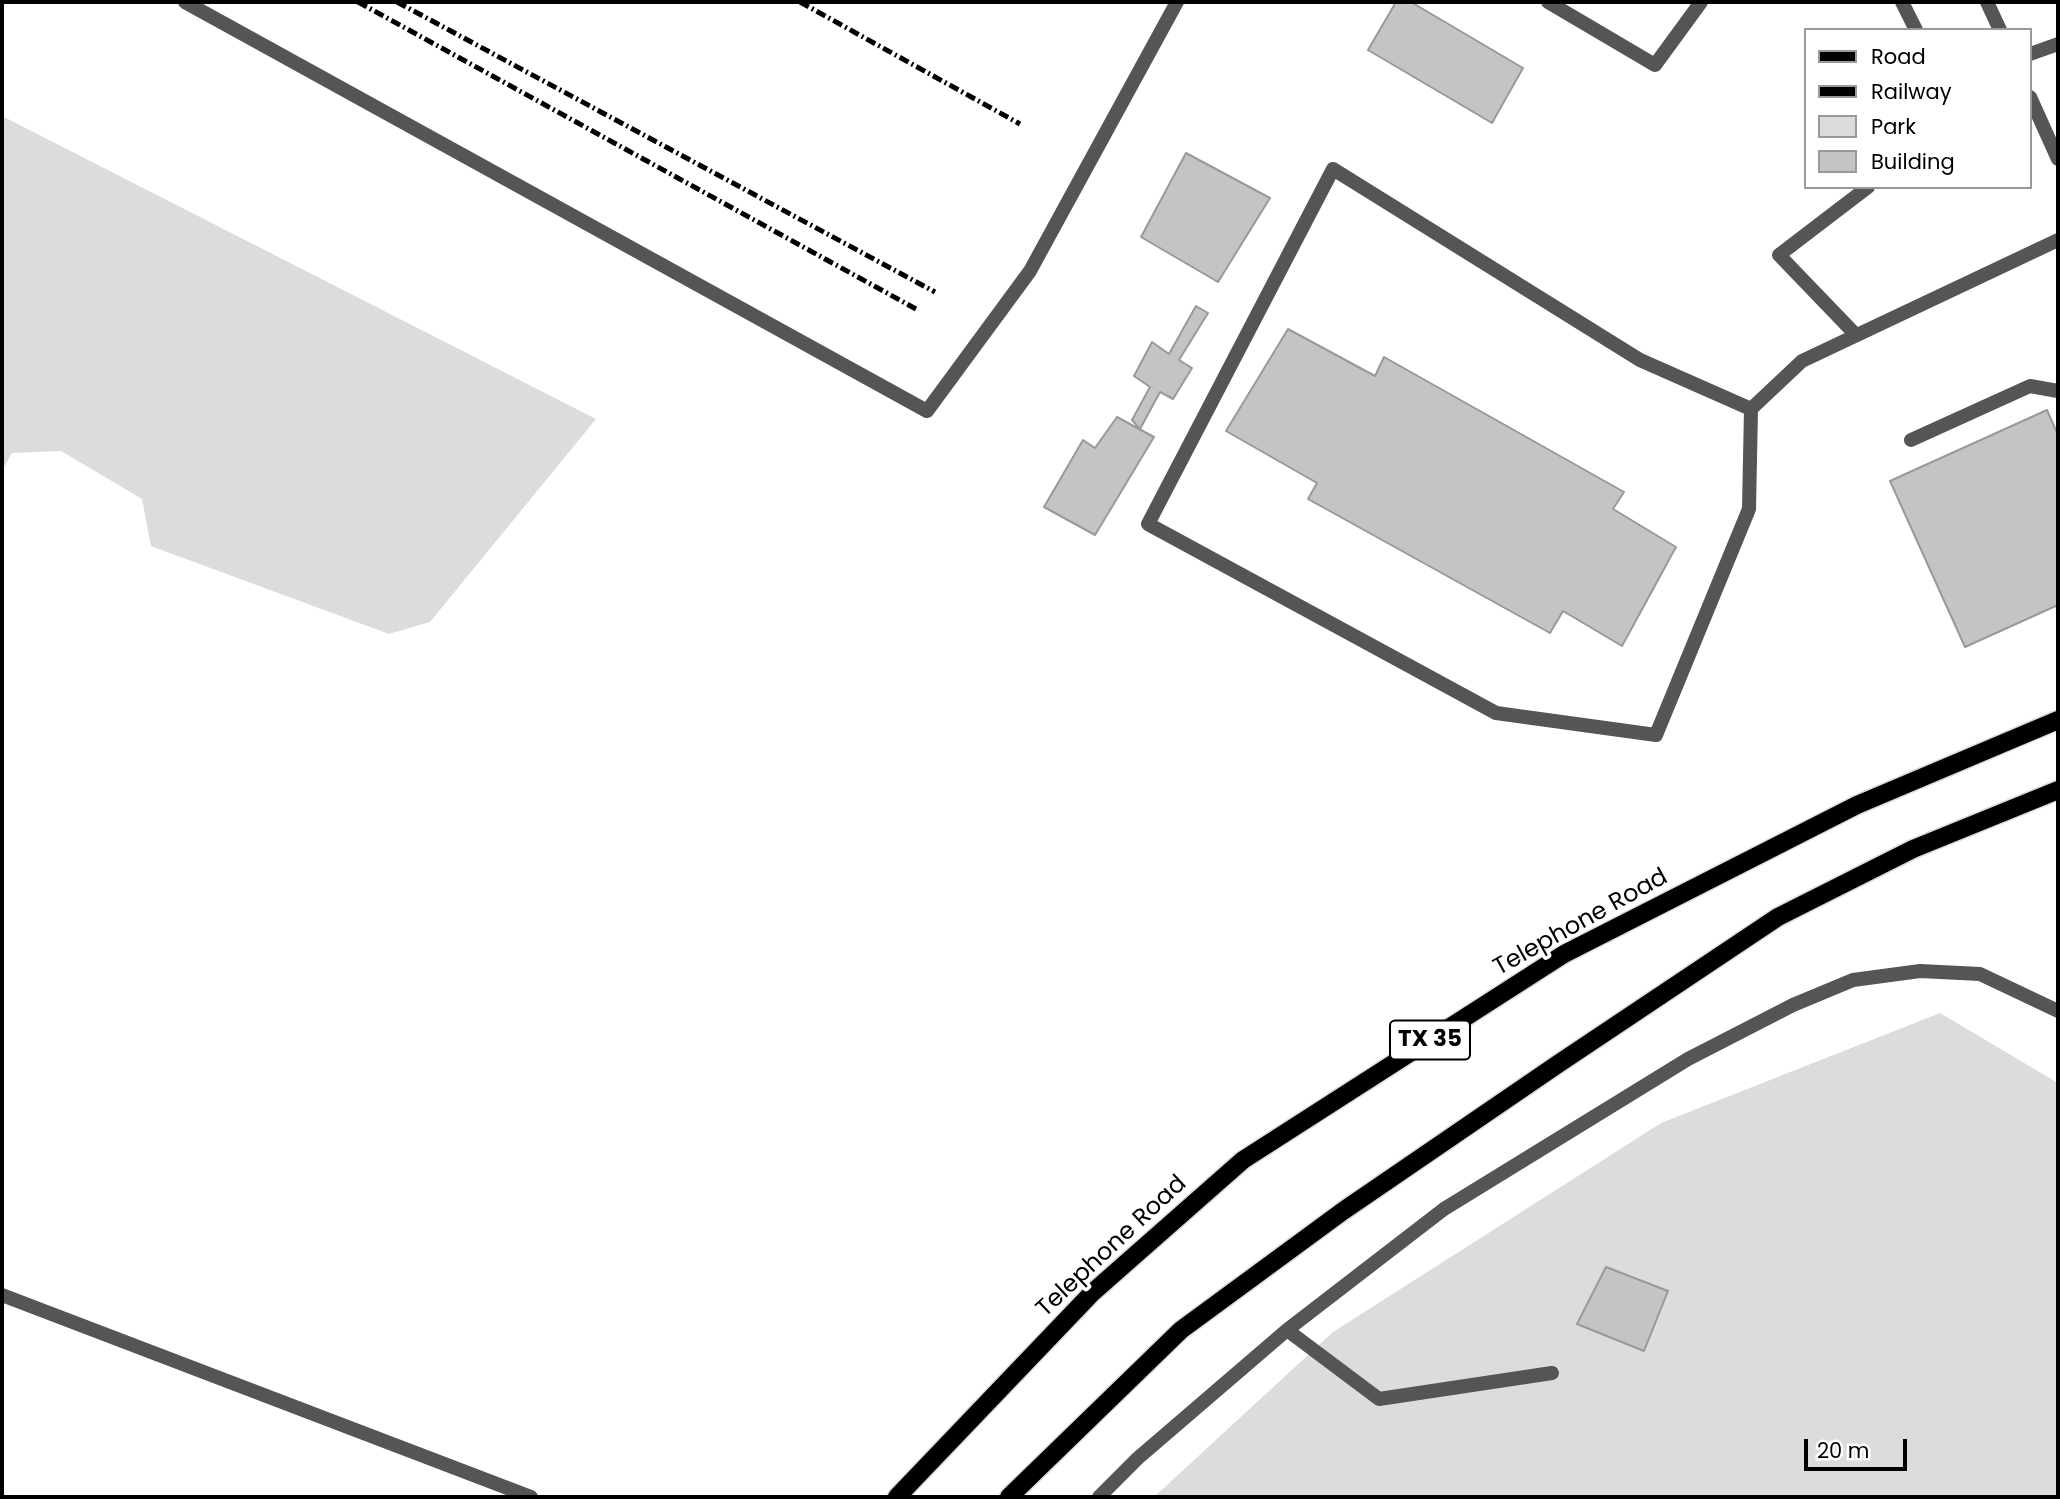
<!DOCTYPE html>
<html>
<head>
<meta charset="utf-8">
<style>
  body { margin:0 }
  #map { position:relative; width:2060px; height:1499px; overflow:hidden; background:#fff; font-family:Poppins,sans-serif }
  canvas { display:block }
  .frame { position:absolute; inset:0; border:4px solid #000; pointer-events:none }
  .legend { position:absolute; left:1804px; top:28px; width:228px; height:161px; box-sizing:border-box; background:#fff; border:2px solid #999; margin:0; padding:9px 12px; list-style:none; font-size:21px; color:#000 }
  .legend li { display:flex; align-items:center; gap:14px; height:35px }
  .legend b { width:35px; border:2px solid #999 }
  .scale { position:absolute; left:1804px; top:1439px; width:103px; height:32px; box-sizing:border-box; border:4px solid #000; border-top:0; padding-left:9px; font-size:21px; line-height:24px; white-space:nowrap; color:#000; -webkit-text-stroke:5px #fff; paint-order:stroke }
</style>
</head>
<body>
<div id="map">
<canvas width="2060" height="1499"></canvas>
<div class="frame"></div>
<ul class="legend">
<li><b style="height:9px;background:#000"></b>Road</li>
<li><b style="height:9px;background:#000"></b>Railway</li>
<li><b style="height:19px;background:#dcdcdc"></b>Park</li>
<li><b style="height:19px;background:#c4c4c4"></b>Building</li>
</ul>
<div class="scale">20 m</div>
</div>
<script>
const ctx = document.querySelector('canvas').getContext('2d');
ctx.lineJoin = 'round';
function paint(path, color) { ctx.fillStyle = color; ctx.fill(path, 'evenodd'); }
function trace(path, color, width, dash) { ctx.strokeStyle = color; ctx.lineWidth = width; ctx.lineCap = dash ? 'butt' : 'round'; ctx.setLineDash(dash || []); ctx.stroke(path); }
function label(font, color, halo, rows, align = 'center') {
  ctx.font = font + ' Poppins,sans-serif'; ctx.lineWidth = 7; ctx.setLineDash([]); ctx.textBaseline = 'middle'; ctx.strokeStyle = halo; ctx.fillStyle = color; for (const [text, x, y, turn = 0] of rows) {
    ctx.save(); ctx.translate(x, y); ctx.rotate((+turn || 0) * Math.PI / 180); ctx.textAlign = isNaN(turn) ? turn : align; if (halo) ctx.strokeText(text, 0, 0); ctx.fillText(text, 0, 0); ctx.restore();
  }
}
paint(new Path2D(`
  M2,116L596,419L430,622L389,634L151,546L142,499L61,451L12,453L2,471Z
  M1940,1013L2058,1083V1497H1154L1333,1332L1661,1123Z`), '#dcdcdc');
const building = new Path2D(`
  M1396,2H1411L1523,68L1492,123L1368,50Z
  M1186,153L1270,198L1218,282L1141,237Z
  M1196,306L1208,313L1179,360L1192,368L1173,399L1160,392L1140,429L1132,420L1150,387L1134,376L1152,342L1169,354Z
  M1288,329L1375,376L1384,357L1624,492L1613,509L1676,547L1622,646L1563,611L1550,633L1308,499L1317,483L1226,431Z
  M2047,410L2058,435V605L1965,647L1890,481Z
  M1117,417L1154,437L1095,535L1044,507L1083,440L1095,448Z
  M1606,1267L1668,1291L1644,1351L1577,1324Z`);
paint(building, '#c4c4c4');
trace(building, '#999', 2);
const primary = new Path2D(`
  M897,1497L1092,1293L1243,1160L1564,954L1857,805L2058,720
  M1009,1497L1181,1330L1343,1211L1558,1064L1778,917L1913,849L2058,790`);
trace(primary, '#dbdbdb', 21);
trace(new Path2D(`
  M185,2L927,411L1030,271L1177,2
  M1548,2L1655,65L1701,2
  M1902,2L1916,30
  M2030,54L2058,44
  M1856,335L1779,255L1868,187
  M1751,409L1749,509L1656,735L1496,713L1148,524L1333,169L1640,360L1751,409L1802,361L2058,240
  M1911,440L2030,386L2058,391
  M2,1295L531,1497
  M1287,1330L1379,1399L1552,1373
  M1099,1497L1138,1458L1287,1330L1444,1209L1688,1059L1793,1005L1853,980L1920,971L1980,974L2058,1011`), '#555', 14);
trace(new Path2D(`
  M1987,2L2000,30
  M2030,97L2058,159`), '#555', 14);
trace(primary, '#000', 18);
trace(new Path2D(`
  M358,2L916,309
  M397,2L935,292
  M800,2L1020,124`), '#000', 5, [10, 3.5, 2, 3.5]);
for (const [x, y, w] of [
  [1430,1040,80]
]) { const box = new Path2D(); box.roundRect(x - w / 2, y - 19.5, w, 39, 5); ctx.fillStyle = '#fff'; ctx.fill(box); trace(box, '#000', 2); }
label('bold 23px', '#000', null, [
  ["TX 35",1430,1040]
]);
label('24px', '#000', '#fff', [
  ["Telephone Road",1581,923,-29],
  ["Telephone Road",1112,1247,-43]
]);
</script>
</body>
</html>
